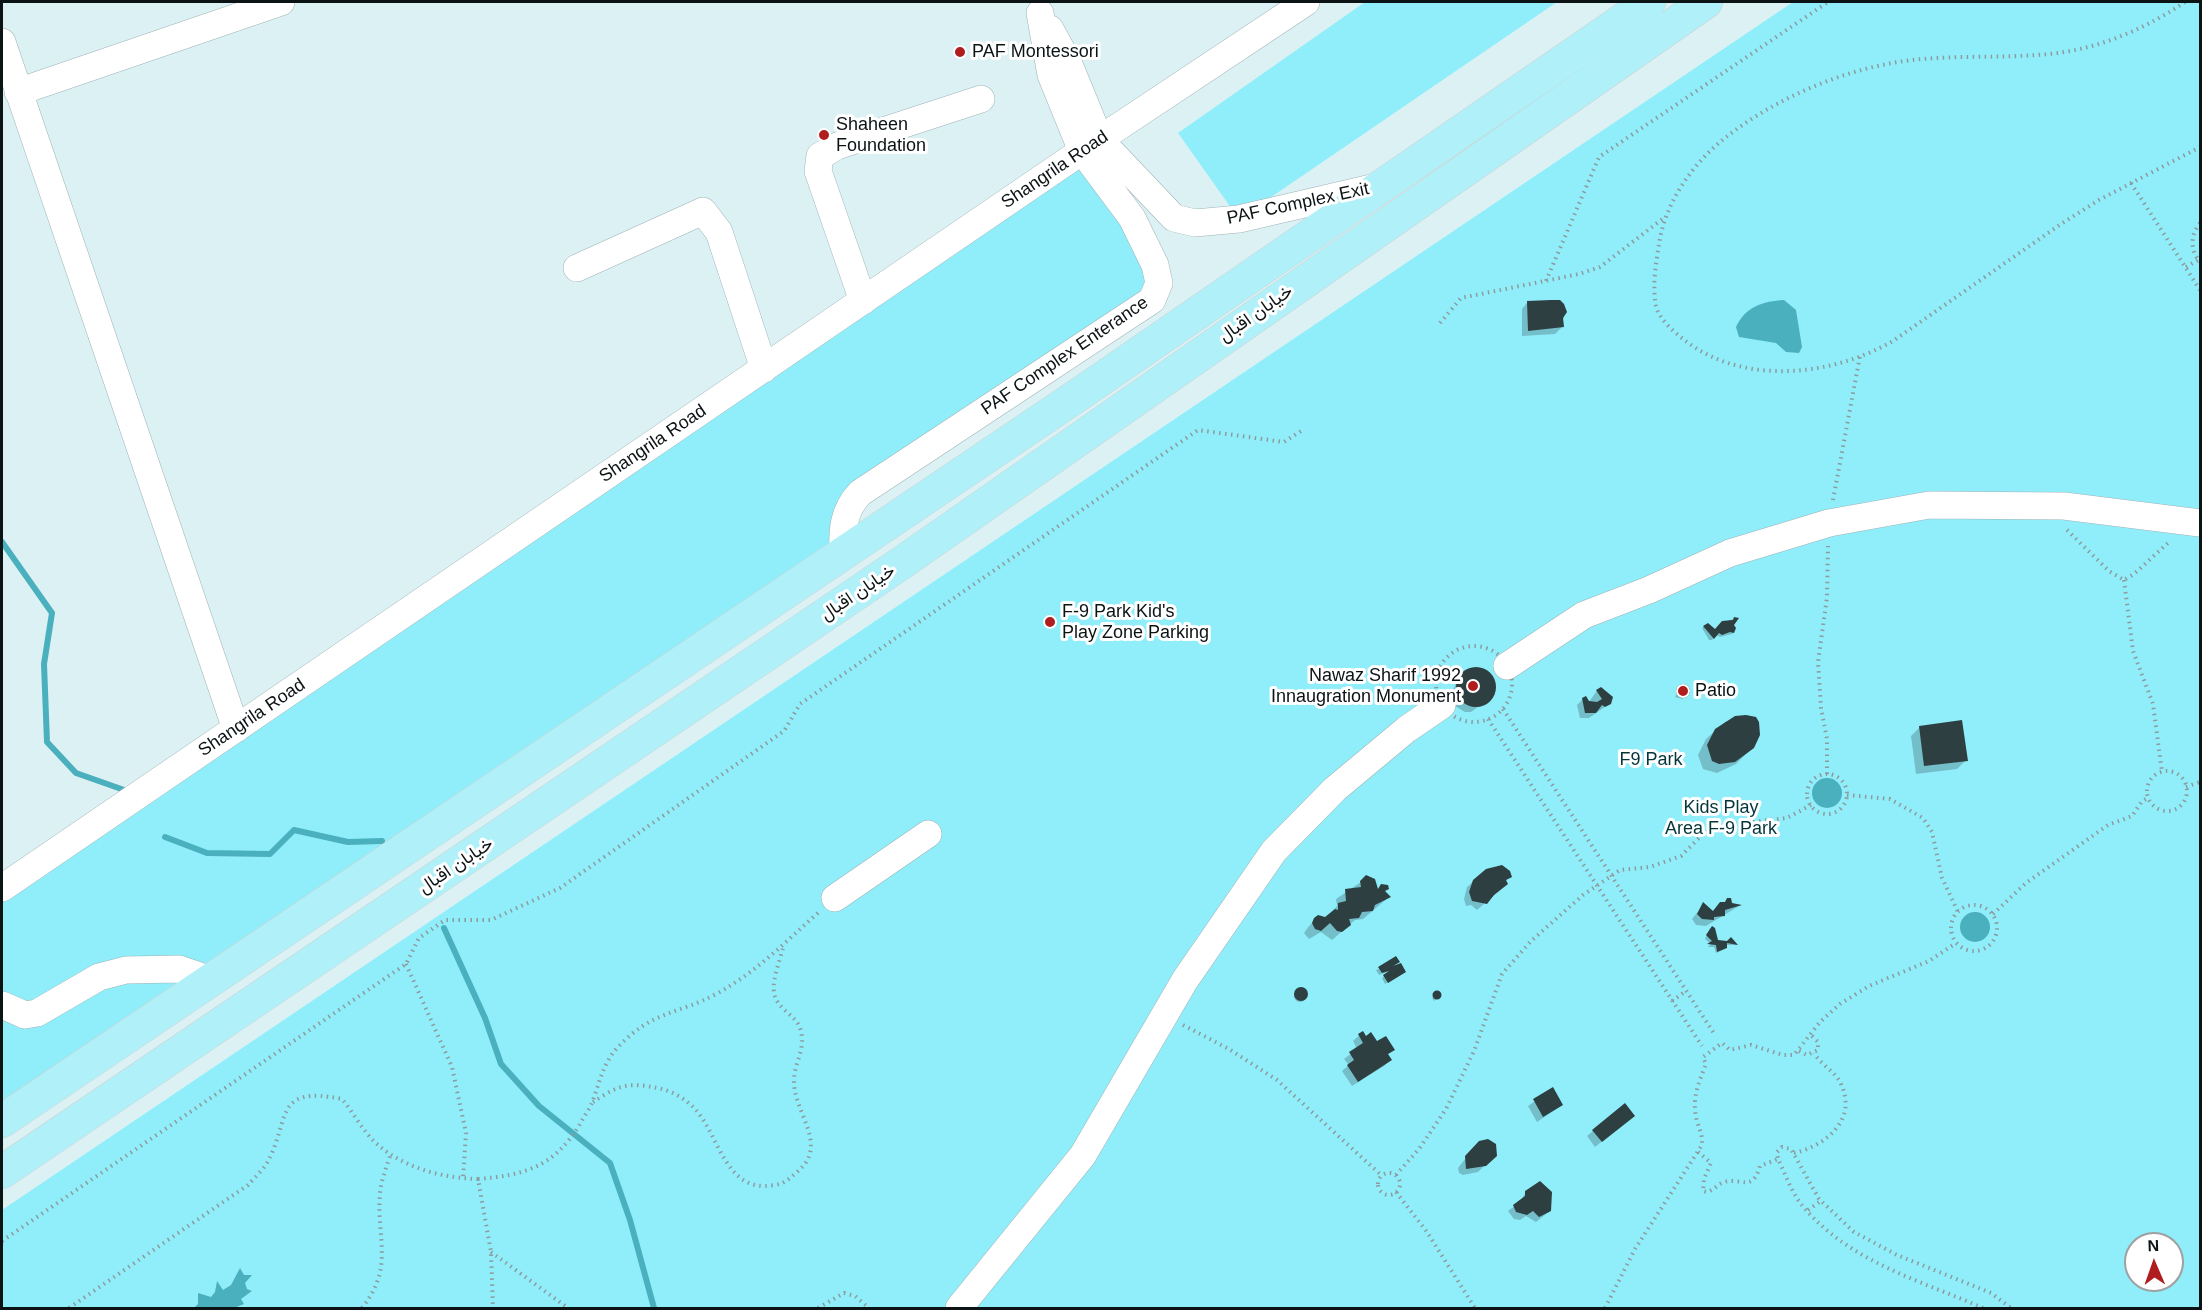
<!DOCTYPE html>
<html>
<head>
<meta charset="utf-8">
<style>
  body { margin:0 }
  #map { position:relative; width:2202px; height:1310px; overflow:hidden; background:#dcf1f4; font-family:Helvetica,sans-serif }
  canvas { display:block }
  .frame { position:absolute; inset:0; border:3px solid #0c1314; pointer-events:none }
  .north { position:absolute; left:2124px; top:1232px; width:60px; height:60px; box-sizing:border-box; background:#fff; border:2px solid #9ea1a1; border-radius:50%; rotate:358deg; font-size:16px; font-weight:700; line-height:24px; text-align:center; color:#0c1314 }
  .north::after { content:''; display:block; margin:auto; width:21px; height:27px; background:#af1d1f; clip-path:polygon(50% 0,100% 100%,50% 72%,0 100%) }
</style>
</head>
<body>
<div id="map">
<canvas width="2202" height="1310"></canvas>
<div class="frame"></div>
<div class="north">N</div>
</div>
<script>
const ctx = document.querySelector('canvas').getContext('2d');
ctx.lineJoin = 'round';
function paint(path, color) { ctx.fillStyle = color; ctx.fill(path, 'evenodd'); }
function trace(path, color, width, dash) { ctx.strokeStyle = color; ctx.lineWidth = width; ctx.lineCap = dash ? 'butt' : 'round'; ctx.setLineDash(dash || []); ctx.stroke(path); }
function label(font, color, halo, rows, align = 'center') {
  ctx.font = font + ' Helvetica,Vazirmatn,sans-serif'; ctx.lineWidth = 6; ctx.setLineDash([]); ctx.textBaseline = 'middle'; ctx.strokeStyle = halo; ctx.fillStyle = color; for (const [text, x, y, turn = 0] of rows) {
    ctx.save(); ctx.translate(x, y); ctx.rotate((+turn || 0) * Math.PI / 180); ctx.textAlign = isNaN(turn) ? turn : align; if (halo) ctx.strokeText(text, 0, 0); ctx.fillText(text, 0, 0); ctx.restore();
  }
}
paint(new Path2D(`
  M1365,2H1557L1239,219L1178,133Z
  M1793,2H2200V1308H2V1210ZM2136,1244H2172V1280H2136Z
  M1082,151L1159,283L860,493L843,554L2,1121V888Z`), '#90eefa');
paint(new Path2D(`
  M1784,300L1796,310L1802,347L1799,353L1786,352L1776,343L1739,337L1736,327C1745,307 1763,301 1784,300Z
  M1812 793a15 15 0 1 1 30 0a15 15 0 1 1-30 0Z
  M1960 927a15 15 0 1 1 30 0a15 15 0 1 1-30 0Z
  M240,1268L244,1275H252L245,1283L247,1289L252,1291L241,1299L244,1304L234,1308H194L198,1304V1293L211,1297L215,1292L217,1281L223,1290L231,1285Z`), '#4bb0bd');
paint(new Path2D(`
  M1527,303L1565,312L1561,328L1555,334L1522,336V309Z
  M1737,618L1732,625L1734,632L1732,634L1720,637L1716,635L1712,640H1709L1702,628L1705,626L1715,631L1723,622Z
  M1476,668L1488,672L1495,683L1493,696L1471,712H1465L1455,706L1451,695L1458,678L1465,672Z
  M1681,687L1687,688L1688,693L1683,699L1675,697Z
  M1598,689L1609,704L1589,718H1580L1577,705L1583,699L1589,702Z
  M1746,716L1753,747L1736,764L1717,773L1703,769L1698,755L1706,739L1725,722Z
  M1920,727L1966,760L1957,769L1916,774L1911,736Z
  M1502,866L1506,868L1510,877L1505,881L1507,884L1477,910L1471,905L1466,906L1464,899L1467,887L1474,881Z
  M1361,882L1389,897L1363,919L1355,920L1332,940L1321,932L1309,939L1304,933L1309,926L1318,917L1325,919L1337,906L1336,899Z
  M1720,903L1739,906L1706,926L1696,925L1692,919L1704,904L1712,912Z
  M1710,928L1717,942L1728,943L1731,939L1737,945H1726L1723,950L1716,953L1714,947H1708L1711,944L1705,939Z
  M1398,962L1391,969L1401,974L1385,984L1382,978L1389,971L1379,975L1376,970Z
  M1294 996a6 6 0 1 1 12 0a6 6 0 1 1-12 0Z
  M1438,993L1440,995L1434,1001L1432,998Z
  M1362,1033L1365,1038L1393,1050L1387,1055L1390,1060L1384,1066L1352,1086L1342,1071L1349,1065L1344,1059L1357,1049L1353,1041Z
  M1552,1089L1562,1105L1537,1122L1528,1106Z
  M1627,1121L1595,1147L1587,1136L1593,1131Z
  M1473,1149L1495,1155L1478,1172L1463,1175L1459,1173L1458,1168Z
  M1526,1192L1550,1211L1536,1222L1526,1216L1520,1220L1514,1219L1508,1211L1520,1202Z`), '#0003');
trace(new Path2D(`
  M2,542L52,613L44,664L47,742L76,773L127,791
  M165,837L207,853L270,854L294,830L348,842L382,841
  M444,928L485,1018L501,1064L539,1106L610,1163L630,1220L654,1308`), '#4bb0bd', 6);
paint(new Path2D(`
  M1551,300H1560L1564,304L1567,312L1563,318L1564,327L1528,331L1527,301Z
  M1734,617L1739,618L1734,625L1736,628L1734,633L1730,632L1722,635L1719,633L1714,639L1703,626L1708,623L1715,629L1722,621L1733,620Z
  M1456 687a20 20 0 1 1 40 0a20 20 0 1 1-40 0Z
  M1676 691a7 7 0 1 1 14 0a7 7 0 1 1-14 0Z
  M1601,687L1613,697L1611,704L1605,707L1602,705L1596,713H1585L1582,698L1586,696L1589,701L1597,702L1602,699L1596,690Z
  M1746,715L1756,717L1759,722L1760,735L1754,748L1735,762L1719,764L1712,761L1707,745L1715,729L1735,716Z
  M1962,720L1968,761L1924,766L1919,726Z
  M1502,865L1510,871L1512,877L1506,880L1508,884L1494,895L1487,904L1472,901L1469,892L1473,880L1486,869Z
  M1366,875L1375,879L1378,889L1381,884L1388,885L1389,889L1385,891L1391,897L1375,905L1373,911L1362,912L1359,918L1349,919L1351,925L1342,932L1337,931L1330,923L1321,931L1315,929L1312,923L1314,918L1318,915L1325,917L1335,909L1338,910V903L1346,901L1345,889L1361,887L1360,881Z
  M1727,898H1731L1732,903L1742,905L1725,910V916L1714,917V920L1702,919L1697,914L1703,902L1713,911L1720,902H1725Z
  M1712,926L1715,928L1718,940L1727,941L1731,937L1738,945L1727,943V948L1717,952L1716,945L1707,944L1712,941L1706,935Z
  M1396,956L1400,962L1393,966L1401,963L1406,972L1388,983L1383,975L1389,971L1382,973L1378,967Z
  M1294 994a7 7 0 1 1 14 0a7 7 0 1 1-14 0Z
  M1432.5 995a4.5 4.5 0 1 1 9 0a4.5 4.5 0 1 1-9 0Z
  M1363,1031L1366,1036L1371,1032L1377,1041L1386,1036L1395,1050L1388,1054L1392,1060L1358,1082L1347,1065L1354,1060L1349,1052L1363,1043L1358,1034Z
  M1553,1087L1563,1105L1543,1117L1533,1099Z
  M1625,1103L1635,1116L1602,1142L1592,1130Z
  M1488,1139L1496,1144L1497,1156L1486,1166L1466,1169L1465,1156L1479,1141Z
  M1540,1181L1552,1192L1551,1211L1539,1217L1533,1211L1527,1215L1516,1212L1513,1205L1525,1196V1191Z`), '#2d3f41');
const minor = new Path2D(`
  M1050,29L1068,62L1100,140L1174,218L1195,223L1239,219L1372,188
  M2,42L236,729
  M18,92L281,2
  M577,268L703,211L719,232L764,369
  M863,301L818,171L820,156L837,146L981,99
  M843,554C842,530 843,511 860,493L1152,300L1159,283L1155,265L1132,218L1082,151L1051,75L1040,13
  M1507,666L1584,615L1649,590L1730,553L1829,523L1929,505L2064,506L2200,523
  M2,888L1082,151L1306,2
  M835,898L928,834
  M2,1005L25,1015L37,1013L99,977L126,970L179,969L211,980
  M959,1308L1083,1155L1185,980L1274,851L1335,789L1407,729L1442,705`);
const major = new Path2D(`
  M2,1121L1084,391L1649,2
  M2,1172L900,564L1706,2`);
trace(minor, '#9eb3b6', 28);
trace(major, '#ced0d0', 34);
trace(new Path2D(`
  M2185,2C2145,29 2099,49 2049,54C1999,59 1948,54 1898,62C1837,72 1773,100 1725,138C1692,164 1665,203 1659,244C1656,263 1652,287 1656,306C1659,319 1673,331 1683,339C1742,386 1830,377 1893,341L2061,224L2099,200L2200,147
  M2131,183L2200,290
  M2200,223C2190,236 2190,250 2200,262
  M2186,267L2198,260
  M1546,281L1599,157L1828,2
  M1440,323L1461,298L1579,274L1600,267L1665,217
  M1833,500L1860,356
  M2067,530L2109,571L2124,580L2134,574L2169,542
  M2124,580L2133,651L2153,704L2162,772
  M1436 684a38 38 0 1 1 76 0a38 38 0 1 1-76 0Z
  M1503,709L1715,1035
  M1488,719L1702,1046
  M2147 791a20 20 0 1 1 40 0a20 20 0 1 1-40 0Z
  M1827,774V739L1821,708L1818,662L1827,597L1828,546
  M1807 794a20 20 0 1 1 40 0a20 20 0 1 1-40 0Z
  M2186,787L2200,782
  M1847,795L1890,799L1923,818L1932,832L1942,878L1958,912
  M1951 928a23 23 0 1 1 46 0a23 23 0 1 1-46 0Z
  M1993,914L2026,883L2108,825L2132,816L2142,801L2148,798
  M406,964L452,1067L466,1133L463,1179
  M1672,1001L1686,991
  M1183,1025L1229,1049L1277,1080L1381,1175
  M1799,1051L1807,1055L1818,1050V1042L1810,1034
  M593,1102C601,1097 611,1090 621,1087C631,1084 642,1085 652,1087C668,1089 684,1097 695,1109C720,1136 725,1194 774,1185C784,1184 789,1179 797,1172C830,1145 794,1114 794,1081C794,1062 807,1048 800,1028C795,1014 776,1009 774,992C772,980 780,960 783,948
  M1698,1152L1711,1163L1704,1179L1703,1191L1707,1192C1714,1190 1718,1184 1724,1182C1742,1177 1752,1193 1760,1166L1778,1159
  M1794,1153C1825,1146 1858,1120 1841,1084C1836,1072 1821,1065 1814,1053
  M1378 1184a11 11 0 1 1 22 0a11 11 0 1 1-22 0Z
  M1396,1175L1419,1149L1446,1109L1474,1051L1502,974L1531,941L1583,895L1620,870L1650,867L1681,856L1700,837L1716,826L1787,818L1811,805
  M478,1179C525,1175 554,1167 580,1124C584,1116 590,1109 593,1100C600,1081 603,1063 618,1047C653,1010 677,1015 716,994C757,972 785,942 819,912
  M1396,1192L1427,1232L1475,1308
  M1808,1210L1821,1201
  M2,1241L406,964L419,938L445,920H491L560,888L784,731L800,704L1198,430L1284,442L1301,431
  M491,1252L568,1308
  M69,1308L248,1185C254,1178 262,1171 267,1163C291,1120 272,1085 342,1099C353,1112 364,1133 377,1144C404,1168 442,1178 478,1179L491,1252L493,1308
  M362,1308C395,1266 376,1239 380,1193C381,1180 387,1166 391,1153
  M818,1308L844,1293L855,1296L869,1308
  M1605,1308L1635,1249L1702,1145C1703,1134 1698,1127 1696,1117C1692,1097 1699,1082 1706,1064L1703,1057L1722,1043L1730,1050L1751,1045L1783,1055H1794L1820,1022L1840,1004L1869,986L1929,961L1956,943
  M1983,1308C1919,1280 1847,1261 1801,1204C1791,1191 1785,1173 1778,1159L1777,1152L1782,1147L1791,1149L1819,1199L1854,1232L1897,1255L1991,1293L2011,1308`), '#8c9b9e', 4, [1.5, 4.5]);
trace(minor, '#fff', 27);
trace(major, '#b0f0f8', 33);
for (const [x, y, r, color] of [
  [960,52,6,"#af1d1f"],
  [824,135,6,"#af1d1f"],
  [1050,622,6,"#af1d1f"],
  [1473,686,6,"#af1d1f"],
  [1683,691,6,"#af1d1f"]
]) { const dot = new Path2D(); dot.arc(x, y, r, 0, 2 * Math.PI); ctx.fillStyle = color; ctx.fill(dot); trace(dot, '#fff', 2); }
label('18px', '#0c1314', '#fff', [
  ["PAF Montessori",972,52],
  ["Shaheen",836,125],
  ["Foundation",836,146],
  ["F-9 Park Kid's",1062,612],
  ["Play Zone Parking",1062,633],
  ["Nawaz Sharif 1992",1461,676,"right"],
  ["Innaugration Monument",1461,697,"right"],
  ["Patio",1695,691]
], 'left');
label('18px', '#0c1314', '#fff', [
  ["Shangrila Road",1055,170,-34],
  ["PAF Complex Exit",1298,204,-12],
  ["خیابان اقبال",1256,314,-35],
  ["PAF Complex Enterance",1065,356,-34],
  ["Shangrila Road",653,444,-34],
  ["خیابان اقبال",858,593,-34],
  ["Shangrila Road",252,718,-34],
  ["خیابان اقبال",456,866,-34]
]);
label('18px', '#03353b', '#fff', [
  ["F9 Park",1651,760],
  ["Kids Play",1721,808],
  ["Area F-9 Park",1721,829]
]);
</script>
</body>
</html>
